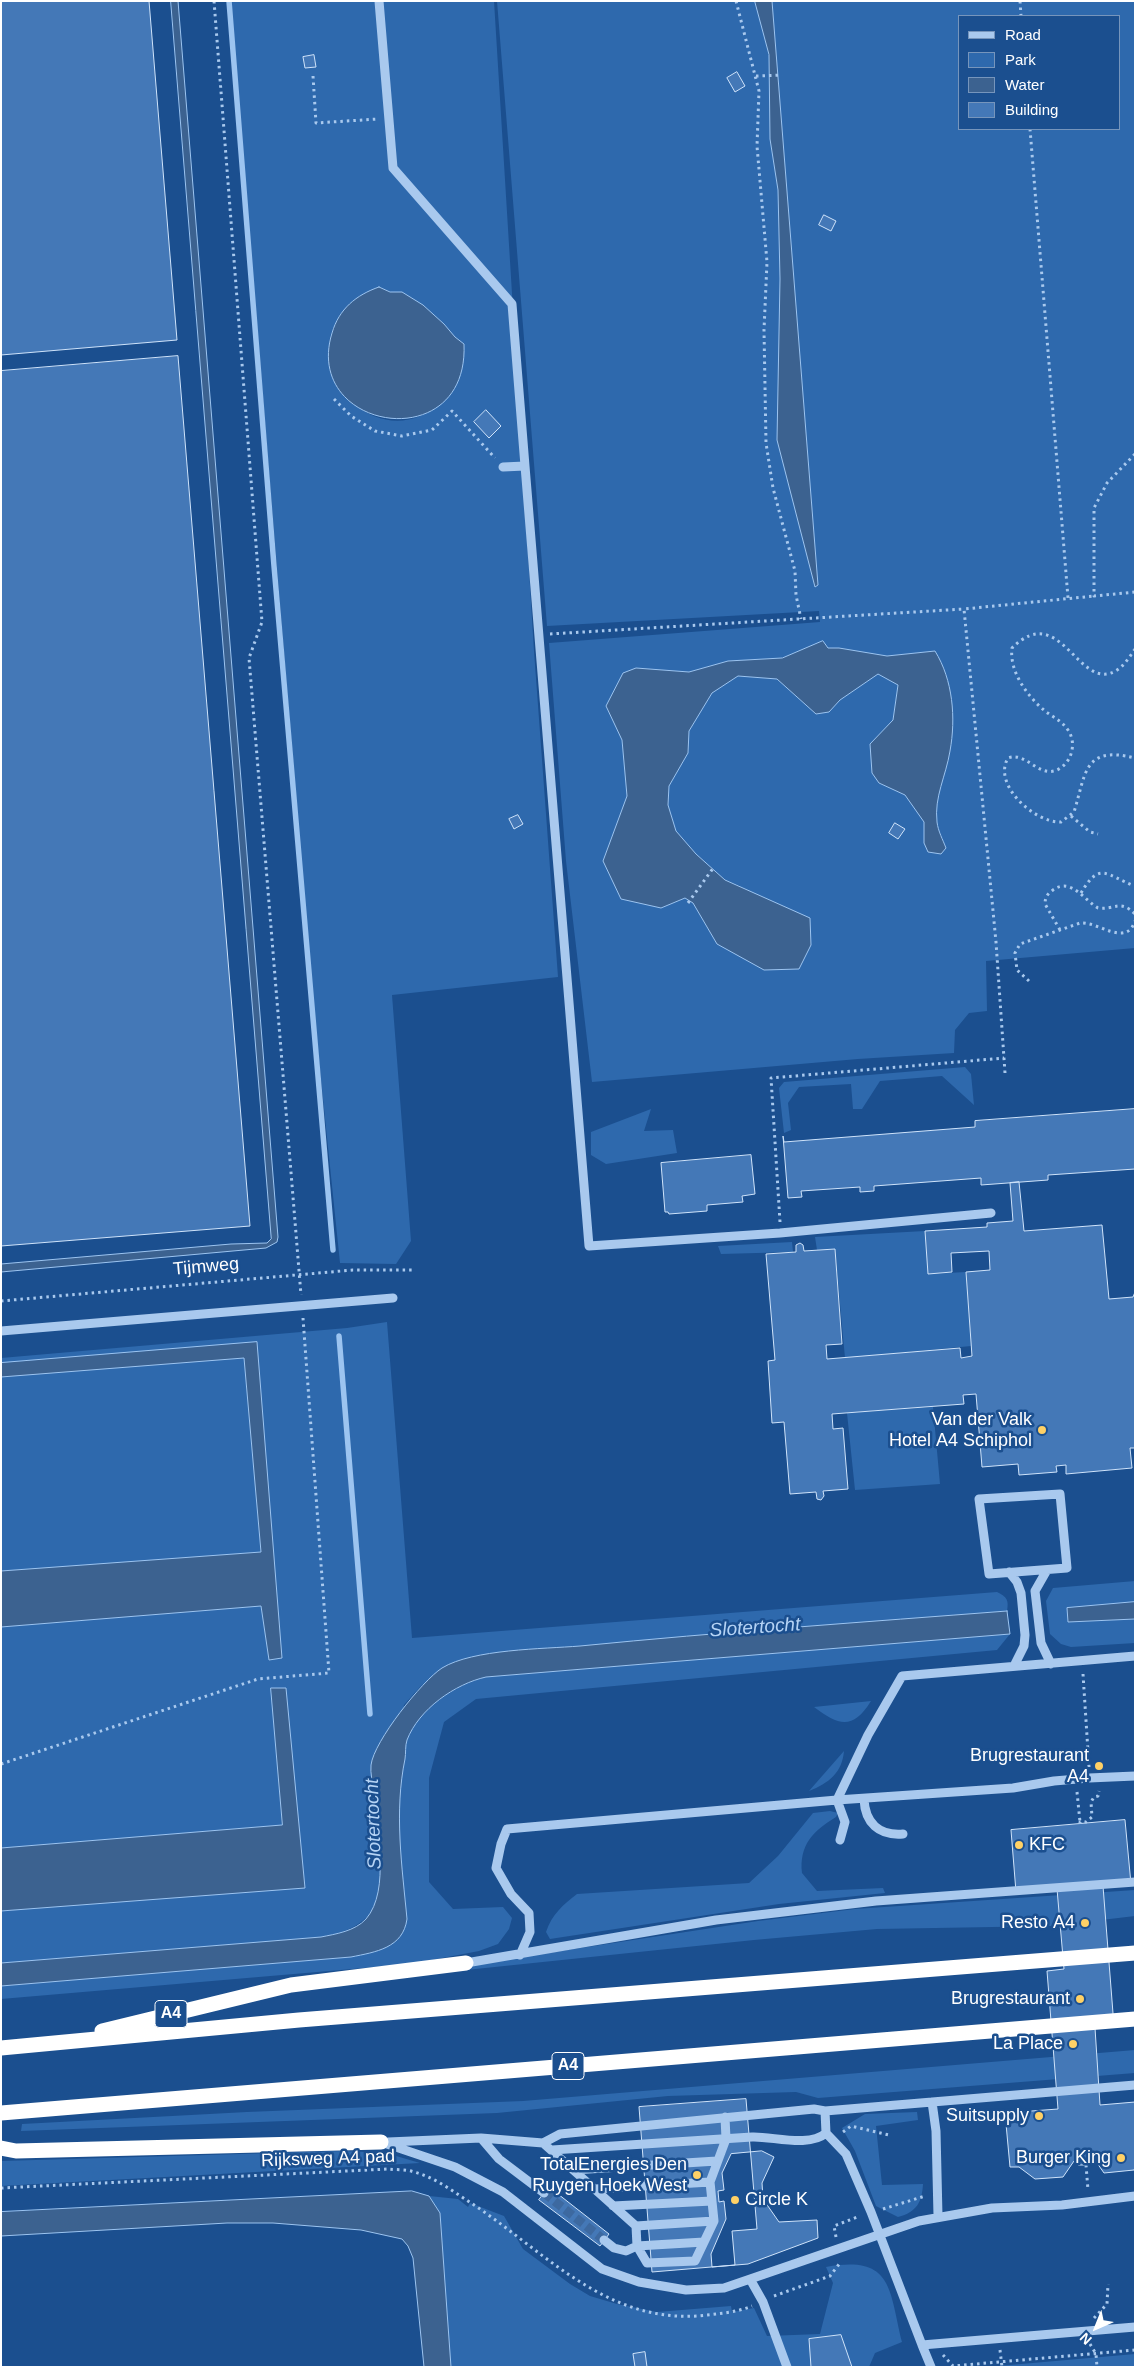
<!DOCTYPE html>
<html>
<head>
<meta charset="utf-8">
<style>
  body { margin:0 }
  #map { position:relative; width:1136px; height:2368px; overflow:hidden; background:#1b4f8f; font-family:Arial,sans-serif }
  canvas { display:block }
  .frame { position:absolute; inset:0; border:2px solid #fff; pointer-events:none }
  .legend { position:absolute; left:958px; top:15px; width:162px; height:115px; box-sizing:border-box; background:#1b4f8f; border:1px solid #7695bc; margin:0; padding:6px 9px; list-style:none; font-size:15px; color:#fff }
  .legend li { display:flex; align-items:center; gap:10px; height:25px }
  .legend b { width:25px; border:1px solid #7695bc }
  .north { position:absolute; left:1071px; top:2303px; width:50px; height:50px; -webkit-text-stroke:4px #1b4f8f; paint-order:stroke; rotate:224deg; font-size:14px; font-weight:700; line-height:20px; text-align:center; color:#fff }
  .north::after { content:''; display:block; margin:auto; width:18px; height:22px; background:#fff; clip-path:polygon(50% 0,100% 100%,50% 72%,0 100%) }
</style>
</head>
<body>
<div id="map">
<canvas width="1136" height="2368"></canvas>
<div class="frame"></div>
<ul class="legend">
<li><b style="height:6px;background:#a9c9ee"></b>Road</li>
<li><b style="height:14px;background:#2e69ad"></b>Park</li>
<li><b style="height:14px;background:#3c6290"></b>Water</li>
<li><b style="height:14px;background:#4478b7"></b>Building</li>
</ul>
<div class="north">N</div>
</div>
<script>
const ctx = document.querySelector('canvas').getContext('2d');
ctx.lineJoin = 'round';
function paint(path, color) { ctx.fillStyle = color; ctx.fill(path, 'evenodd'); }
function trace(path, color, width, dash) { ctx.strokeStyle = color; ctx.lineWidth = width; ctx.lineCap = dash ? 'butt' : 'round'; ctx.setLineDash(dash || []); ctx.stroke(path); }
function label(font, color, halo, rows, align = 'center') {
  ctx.font = font + ' Arial,sans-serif'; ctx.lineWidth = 5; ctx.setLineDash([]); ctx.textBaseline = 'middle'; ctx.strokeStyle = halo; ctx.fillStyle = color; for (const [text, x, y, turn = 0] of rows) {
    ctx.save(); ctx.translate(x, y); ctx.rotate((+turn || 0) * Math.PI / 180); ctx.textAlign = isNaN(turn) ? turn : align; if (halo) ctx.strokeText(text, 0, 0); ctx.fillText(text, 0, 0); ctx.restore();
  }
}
paint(new Path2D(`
  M230,1H494L534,651L558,977L392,995L411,1241L396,1264L340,1263L313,1002ZM379,287L391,292H402L423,305L444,324L455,338L464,344C465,366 459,387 442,402C367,470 267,334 379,287Z
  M497,1H755L769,55L770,139L778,190L780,279L815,587L818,585L772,1H1135V948L986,961L987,1011L969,1013L955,1030L954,1053L858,1059L592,1082L566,861L549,643L820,622L819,611L547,626ZM960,16H1120V129H960ZM823,641L828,648H839L887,656L935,651L950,752L936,802L937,825L946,848L924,843L925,822L905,795L879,783L870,744L893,720L898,685L878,674L840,700L829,712L816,714L777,679L738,676L712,693L689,731L688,753L669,786L668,805L676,831L696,854L725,880L740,886L717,944L693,903L685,898L661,908L603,861L627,796L622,740L636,668L689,672L728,661L782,658Z
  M965,1067L971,1074L974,1105L942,1076L880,1081L862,1109H853L851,1084L799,1087L788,1103L791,1130L784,1133L779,1088L784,1082Z
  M651,1109L644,1131L673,1130L677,1153L606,1164L591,1155V1132Z
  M925,1231L928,1274L966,1272L971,1346L845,1358L835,1249L817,1250L815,1237Z
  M792,1242L793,1252L721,1254L718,1246Z
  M387,1322L412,1638L997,1592C1007,1597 1009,1600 1007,1611L488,1655L462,1659L442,1668L420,1687L404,1705L380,1872C380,1879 381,1888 379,1896C372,1923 345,1933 321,1937L1,1963V1911L305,1887L285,1688L271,1689L282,1825L1,1848V1627L261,1606L269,1660L282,1658L244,1358L261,1552L1,1572V1358L347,1328Z
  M933,1407L940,1484L855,1490L847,1413Z
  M1135,1581V1602L1067,1608L1068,1622L1135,1619V1643L1071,1647L1061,1644L1050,1634L1046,1601L1053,1588Z
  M1010,1634L997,1650L476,1699L444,1722L429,1778V1882L453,1909L503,1907L512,1918L509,1929L498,1944L479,1951L411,1964L1,1999V1986L351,1957L407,1919C402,1866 394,1812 405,1759C406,1753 405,1746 407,1740C419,1709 455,1685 486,1677Z
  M871,1701C853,1730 839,1726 814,1707Z
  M844,1751C842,1773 829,1783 809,1791Z
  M830,1811L838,1813L836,1817C813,1831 799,1845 802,1873L817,1891L883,1888L885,1893L779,1904L550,1939L546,1932C552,1914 563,1905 577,1894L749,1883L778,1856L813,1813Z
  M1135,1890V1916L1051,1926L877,1929L754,1940L370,1980L758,1921L855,1909Z
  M1135,2050V2073L818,2098L796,2092L668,2096L497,2113L21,2131L22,2124L247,2112L523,2101Z
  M917,2112L918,2120L876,2126L882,2185L923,2184C922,2202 917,2212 898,2217L876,2206L855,2151L842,2128L865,2114Z
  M344,2151L386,2153L420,2163L1,2186V2161Z
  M429,2196L458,2199L468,2207L470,2203L504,2216L523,2249L570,2284L590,2296L617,2304L657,2312L731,2306L732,2312L754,2308L767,2336L820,2334L833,2283L826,2267C893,2255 889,2289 902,2342L875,2353L869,2367H451L440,2213Z
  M1135,2354V2367H987Z`), '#2e69ad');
const water = new Path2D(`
  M171,1H178L278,1237L277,1242L266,1248L1,1272V1264L231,1244L267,1243L271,1239Z
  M755,1H772L818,585L815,587L777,440L780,279L778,190L770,139L769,55Z
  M379,287L390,292H402L423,305L444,324L455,337L464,344C469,458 302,431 332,333C339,309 356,295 379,287Z
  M823,641L828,648H839L887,656L935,651C953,680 956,718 950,751C946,776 934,797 937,822C938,831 943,840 946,848L941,854L928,852L924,843V822L905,795L879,783L872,773L870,744L893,720L898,685L878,674L840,700L829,712L816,714L777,679L738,676L712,693L689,731L688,753L669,786L668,805L676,831L696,854L725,880L810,918L811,945L799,969L764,970L717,944L693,903L685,898L661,908L621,899L603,861L627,796L622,740L606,706L623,673L636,668L689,672L728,661L782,658Z
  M257,1342L282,1658L269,1660L261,1606L1,1627V1571L261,1552L244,1358L1,1377V1363Z
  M1135,1602V1619L1068,1622L1067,1608Z
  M1007,1611L1010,1634L486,1677C455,1684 419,1709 407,1740C405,1746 406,1753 405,1759C394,1812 402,1866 407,1919C403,1948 376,1952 351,1957L1,1986V1963L321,1937C336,1934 355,1931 366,1919C391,1890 376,1827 373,1792C373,1783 370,1773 371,1765C374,1741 422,1681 442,1668C473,1649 543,1649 580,1646C722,1632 865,1622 1007,1611Z
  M271,1688H286L305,1888L1,1911V1848L282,1825Z
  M412,2191L429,2196L440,2213L451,2367H424L413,2258L408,2246L402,2239L361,2230L273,2223H227L1,2236V2212Z`);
paint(water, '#3c6290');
trace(water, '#9cc4f0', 1);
trace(new Path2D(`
  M229,1L274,566L333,1250
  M339,1336L370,1714`), '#9cc4f0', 5.5);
const building = new Path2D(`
  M1,1H149L177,340L1,355Z
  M314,55L316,67L305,68L303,57Z
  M737,72L745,86L735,92L727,78Z
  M824,215L836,221L831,231L819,225Z
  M178,356L250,1226L1,1246V371Z
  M486,410L501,426L489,438L474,422Z
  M518,815L523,824L514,829L509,819Z
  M895,823L905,829L898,839L889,833Z
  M1135,1109V1169L1048,1175V1180L981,1185V1178L874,1186V1191L860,1192V1187L801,1191L802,1197L788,1198L783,1136L784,1142L975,1127V1121Z
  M751,1155L755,1194L742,1196L743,1202L707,1205V1211L669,1214L668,1212H665L661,1163Z
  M1019,1182L1024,1231L1102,1225L1109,1299L1133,1297L1135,1292V1448H1130L1132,1468L1066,1474V1465L1056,1466L1057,1472L1019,1475L1018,1464L982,1467L976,1394L963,1395L964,1404L832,1414L833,1429L843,1428L848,1489L823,1491L824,1496L821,1500L817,1499L816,1492L790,1494L784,1422L772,1423L768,1361L775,1360L766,1254L796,1252V1245L800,1243L803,1245L804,1251L835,1249L842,1344L826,1345L827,1359L960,1348L961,1358L972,1356L966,1272L990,1270L989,1251L951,1253L952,1272L928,1274L925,1231L987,1227V1223L1013,1221L1010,1183Z
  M1125,1820L1131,1884L1103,1886L1114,2026L1095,2028L1100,2105L1135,2102V2168L1134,2170L1104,2173L1095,2160L1092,2164L1086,2165H1078L1074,2161L1063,2177L1035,2179L1019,2167H1010L1005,2113L1058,2109L1047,1971L1064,1969L1057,1889L1016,1892L1011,1830Z
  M746,2099L757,2229L732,2231L735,2265L652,2272L639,2107Z
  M762,2151L774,2157L762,2183L763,2199L779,2222L817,2220L818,2238L748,2264L712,2267L711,2254L726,2219L724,2201L719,2202L718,2191L724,2190L722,2173L731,2154Z
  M549,2187L609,2234L600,2246L539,2200Z
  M841,2335L852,2367H811L809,2339Z
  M645,2352L647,2367H635L633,2354Z`);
paint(building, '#4478b7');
trace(building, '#cfe3fa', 1);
trace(new Path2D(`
  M544,2193L604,2240`), '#3d69a0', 9, [9, 4.5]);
trace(new Path2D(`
  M214,1L262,622L249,658L301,1295
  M736,1L759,91L757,146L767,262L764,330L766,443L773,488L795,571L796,595L801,619
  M1020,1L1021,16
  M313,76L316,123L378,119
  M756,76L782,75
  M1030,129L1068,598
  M334,399L351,416L375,431L402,436L432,430L452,411L495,458
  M1135,454L1107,483L1094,508V596L1135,592
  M550,634L964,609
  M1135,649C1130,656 1125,665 1117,670C1079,695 1061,599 1012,648C1009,671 1027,696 1045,711C1053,717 1062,721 1068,730C1077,743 1072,763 1057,770C1038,778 1026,751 1008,758C992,785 1035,823 1061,822L1074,812C1086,774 1083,745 1135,758
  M1071,816L1090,832L1098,834
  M1081,893C1100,860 1107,876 1135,886
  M688,903L714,867
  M1060,930L1045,904C1045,898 1047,894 1053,890C1071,877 1084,900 1098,908C1115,910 1120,899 1135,914
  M1029,981L1017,970L1015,953L1020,944L1080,923C1098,921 1126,948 1135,921
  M1005,1073L996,942L964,609L1094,596
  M780,1222L771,1078L1004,1058
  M1,1301L353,1270H413
  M1083,1674L1089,1767
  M1,1764L258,1679L329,1673L303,1318
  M1077,1792L1080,1822
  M1080,1824V1822H1086L1092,1817L1091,1802L1094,1797L1098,1796L1099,1791
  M843,2132L851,2126L889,2135
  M1086,2165L1088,2190
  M1,2188L388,2169C396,2170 406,2169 414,2172C434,2177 451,2190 468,2201C541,2248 603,2322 697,2316C716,2314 735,2313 752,2306
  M883,2209L925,2196
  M836,2237L834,2226L860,2216
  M774,2296L830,2276L840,2263
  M1094,2318L1107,2304L1108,2284
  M1090,2344L1096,2354L1097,2367
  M1000,2350L1002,2367
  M943,2355L953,2366L1135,2350`), '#a9c9ee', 3, [2.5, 4]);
trace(new Path2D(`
  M379,1L393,168L512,304L525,466
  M503,467L525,466L589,1246L780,1233L991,1213
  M1,1331L393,1298
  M1060,1494L1067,1568L989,1574L979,1499Z
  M1047,1570L1035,1591L1041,1643L1051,1664
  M1009,1572L1017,1582L1021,1593L1025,1635L1024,1646L1014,1666
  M864,1799C865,1823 879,1836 903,1834
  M840,1840L845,1822L837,1800L868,1735L902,1676L1135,1656
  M520,1955L530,1932L529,1913L511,1894L496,1868L501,1844L507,1829L837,1800L1013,1788L1054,1781L1089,1778L1135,1776
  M466,1963L716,1920L876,1901L1135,1882
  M932,2102L936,2131L938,2216
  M825,2111L826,2133L846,2154L871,2212L922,2345L1135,2327
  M481,2138L499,2159L544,2193
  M381,2142L455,2167L503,2192L602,2269L639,2282L686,2290L724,2288L919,2221L992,2208L1062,2205L1135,2196
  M388,2142L481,2138L543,2143L560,2134L814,2109L825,2111L1135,2085
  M543,2143L636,2226L637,2246L647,2263L695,2261L714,2221L710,2182L726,2139L725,2117
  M552,2150L752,2137C772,2136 809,2148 826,2133
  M573,2170L717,2161
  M595,2189L710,2182
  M613,2206L712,2201
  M636,2226L714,2221
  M604,2240L614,2248L626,2251L637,2246L704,2242
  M750,2279L763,2302L787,2367
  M922,2345L931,2367`), '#a9c9ee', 9);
trace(new Path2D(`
  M102,2031L291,1985L466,1963
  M1,2048L299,2020L1135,1953
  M1,2113L1135,2019
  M1,2148L16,2151L381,2142`), '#fff', 15);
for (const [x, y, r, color] of [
  [1042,1430,5,"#ffd166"],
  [1099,1766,5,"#ffd166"],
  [1019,1845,5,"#ffd166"],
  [1085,1923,5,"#ffd166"],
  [1080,1999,5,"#ffd166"],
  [1073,2044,5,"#ffd166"],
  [1039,2116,5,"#ffd166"],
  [1121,2158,5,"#ffd166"],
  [697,2175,5,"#ffd166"],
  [735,2200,5,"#ffd166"]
]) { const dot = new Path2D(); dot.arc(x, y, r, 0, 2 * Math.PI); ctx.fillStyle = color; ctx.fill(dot); trace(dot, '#1b4f8f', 2); }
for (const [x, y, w] of [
  [171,2014,32],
  [568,2066,32]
]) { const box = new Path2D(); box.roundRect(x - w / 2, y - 13.5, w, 27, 4); ctx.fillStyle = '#1b4f8f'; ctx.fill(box); trace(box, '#fff', 1); }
label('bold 16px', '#fff', null, [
  ["A4",171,2014],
  ["A4",568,2066]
]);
label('18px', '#fff', '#1b4f8f', [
  ["Tijmweg",206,1267,-5],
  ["Rijksweg A4 pad",328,2159,-2]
]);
label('18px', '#fff', '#1b4f8f', [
  ["Van der Valk",1032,1420],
  ["Hotel A4 Schiphol",1032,1441],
  ["Brugrestaurant",1089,1756],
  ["A4",1089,1777],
  ["KFC",1029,1845,"left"],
  ["Resto A4",1075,1923],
  ["Brugrestaurant",1070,1999],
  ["La Place",1063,2044],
  ["Suitsupply",1029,2116],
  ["Burger King",1111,2158],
  ["TotalEnergies Den",687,2165],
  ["Ruygen Hoek West",687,2186],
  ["Circle K",745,2200,"left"]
], 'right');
label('italic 19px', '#b5d3f5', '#1b4f8f', [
  ["Slotertocht",755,1628,-4],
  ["Slotertocht",374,1824,-92]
]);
</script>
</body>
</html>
